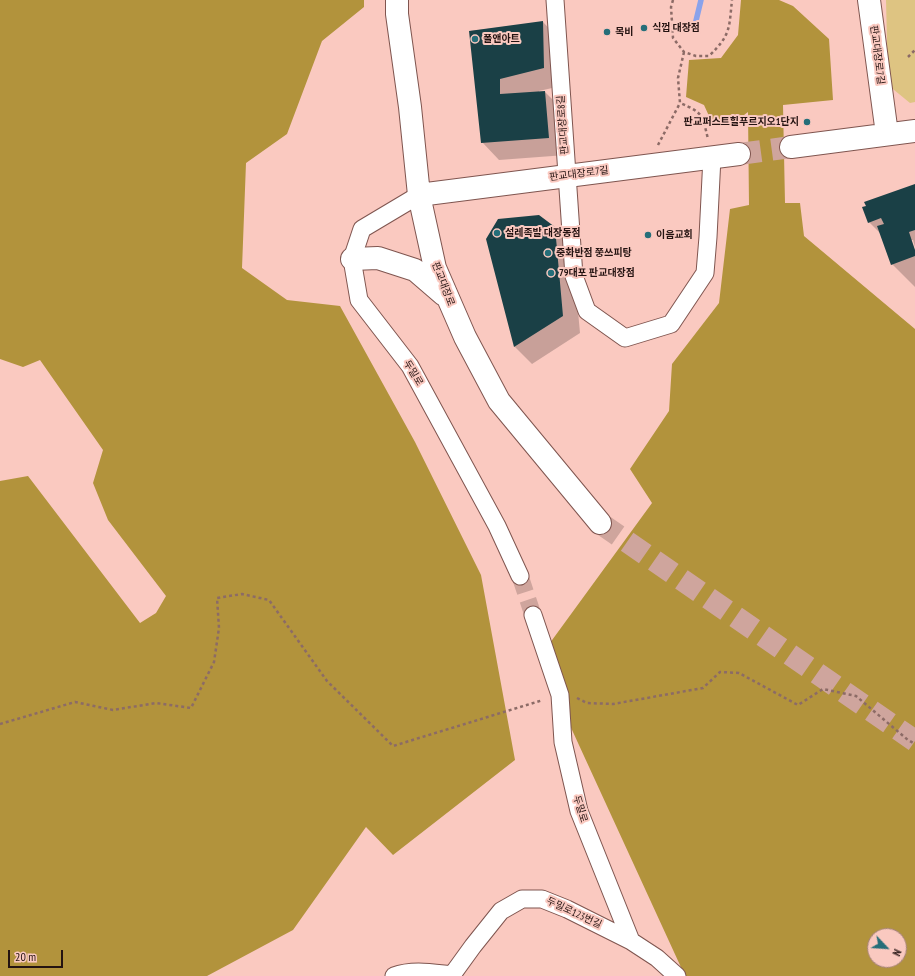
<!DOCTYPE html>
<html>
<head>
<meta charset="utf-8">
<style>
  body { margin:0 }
  #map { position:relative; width:915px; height:976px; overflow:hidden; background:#fac9c0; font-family:"PT Sans Narrow",sans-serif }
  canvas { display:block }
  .north { position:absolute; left:867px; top:928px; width:40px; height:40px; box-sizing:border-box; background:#fac9c0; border:1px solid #a4807a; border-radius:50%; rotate:115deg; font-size:11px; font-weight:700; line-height:16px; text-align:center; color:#241311 }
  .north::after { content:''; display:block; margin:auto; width:14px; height:18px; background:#256e79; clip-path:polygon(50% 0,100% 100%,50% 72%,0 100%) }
  .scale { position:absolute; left:8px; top:950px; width:55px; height:18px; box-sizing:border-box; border:2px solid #241311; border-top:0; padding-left:5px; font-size:12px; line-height:14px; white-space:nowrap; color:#241311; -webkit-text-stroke:3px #fac9c0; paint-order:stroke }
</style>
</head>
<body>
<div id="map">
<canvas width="915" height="976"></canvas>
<div class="north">N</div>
<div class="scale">20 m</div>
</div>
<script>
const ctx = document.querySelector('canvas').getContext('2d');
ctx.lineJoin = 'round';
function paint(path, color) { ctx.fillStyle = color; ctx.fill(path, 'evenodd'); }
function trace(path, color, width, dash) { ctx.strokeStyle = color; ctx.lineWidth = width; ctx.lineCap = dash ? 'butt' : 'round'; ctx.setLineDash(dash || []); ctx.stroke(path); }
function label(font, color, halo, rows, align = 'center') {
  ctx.font = font + ' "PT Sans Narrow","Noto Sans KR",sans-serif'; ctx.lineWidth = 4; ctx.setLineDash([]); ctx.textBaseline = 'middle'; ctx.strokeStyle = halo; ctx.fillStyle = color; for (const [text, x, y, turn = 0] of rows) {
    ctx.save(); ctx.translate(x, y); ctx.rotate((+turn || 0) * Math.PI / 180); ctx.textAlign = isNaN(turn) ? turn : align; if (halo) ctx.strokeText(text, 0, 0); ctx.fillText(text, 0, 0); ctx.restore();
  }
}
paint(new Path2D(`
  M886,0H915V102L910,103L888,85Z`), '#dec482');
paint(new Path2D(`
  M0,0H364V7L322,41L287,134L246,163L242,268L287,300L340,306L415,442L481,575L515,760L393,855L366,827L293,930L207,976H0V481L28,476L140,623L156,613L166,596L108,520L93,483L103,450L40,360L23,367L0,359Z
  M741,0H779L793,6L829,39L833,100L783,105L785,203H800L804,236L915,329V976H685L539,658L652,503L630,469L669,411L672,364L719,303L730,209L749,205L748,112L736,121L714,127L704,105L686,97L689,60L721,58L738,35ZM875,936H899V960H875Z`), '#b2933c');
paint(new Path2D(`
  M543,22L560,40L561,86L539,91V92H545L562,109L566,155L499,160L482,142L470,31Z
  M915,185V247L913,240H910L915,253V287L892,264L882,235L869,222Z
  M554,228L572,245L580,333L532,364L515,347L487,239Z`), '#0003');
trace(new Path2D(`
  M694,29L701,0`), '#89a2eb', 5.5);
paint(new Path2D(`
  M543,21L544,68L500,79V94L545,91L549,138L481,143L469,31Z
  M915,184V230L909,232L915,250V256L891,265L877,226L884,224L881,218L868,223L862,207L866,206L864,202Z
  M539,215L555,227L563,316L514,347L486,239L498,219Z`), '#1a4046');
trace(new Path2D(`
  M520,576L533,615`), '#cfa59d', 17, [17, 8]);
trace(new Path2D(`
  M739,154L791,147
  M600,523L915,741`), '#cfa59d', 22, [22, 11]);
const street = new Path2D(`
  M555,0L574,276L587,311L625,338L671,324L705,273L708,237L712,157
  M419,195L362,229L352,259L359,300L410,366L497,526L520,576
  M533,615L560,695L563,742L579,811L631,941L657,958L677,976
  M394,976C413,969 433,973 452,975L473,946L501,911L522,899H542L567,909L631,941`);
const secondary = new Path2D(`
  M397,0V14L410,107L419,195L435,268L465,337L499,401L600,523
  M869,0L887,134
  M791,147L915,131
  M419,195L739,154
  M352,259L378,258L415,270L444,295`);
trace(street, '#7f554f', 19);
trace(secondary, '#7f554f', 24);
trace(new Path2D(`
  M673,0L671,7L673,38L684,52L696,56H709C731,35 729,28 732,0
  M684,52L678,78L680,103C704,113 702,115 708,139
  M908,57L915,50
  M658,145L680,103
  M577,698L587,703L613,704L703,688L720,672L739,673L798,705L823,689L856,696L908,740L915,744
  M0,724L75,702L113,710L156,703L191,708L214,662L219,628L217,598L242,594L269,600L327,681L393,746L543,700`), '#8c6b66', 2.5, [3, 3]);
trace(street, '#fff', 17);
trace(secondary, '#fff', 22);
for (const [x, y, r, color] of [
  [644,28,4,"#256e79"],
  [607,32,4,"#256e79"],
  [475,39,4,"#256e79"],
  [807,122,4,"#256e79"],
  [497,233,4,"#256e79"],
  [648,235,4,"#256e79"],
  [548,253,4,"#256e79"],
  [551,273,4,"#256e79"]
]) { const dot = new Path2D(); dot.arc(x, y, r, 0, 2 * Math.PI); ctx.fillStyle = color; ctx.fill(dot); trace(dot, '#fac9c0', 1.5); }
label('bold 10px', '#241311', '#fac9c0', [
  ["식껍 대장점",652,28],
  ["목비",615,32],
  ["폴앤아트",483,39],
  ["판교퍼스트힐푸르지오1단지",799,122,"right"],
  ["설레족발 대장동점",505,233],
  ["이음교회",656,235],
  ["중화반점 쭝쓰피탕",556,253],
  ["79대포 판교대장점",559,273]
], 'left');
label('10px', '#241311', '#fac9c0', [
  ["판교대장로7길",877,55,83],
  ["판교대장로8길",563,125,-94],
  ["판교대장로7길",579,174,-7],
  ["판교대장로",443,284,69],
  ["두밀로",413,373,59],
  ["두밀로",580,809,73],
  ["두밀로123번길",574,913,25]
]);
</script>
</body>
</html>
